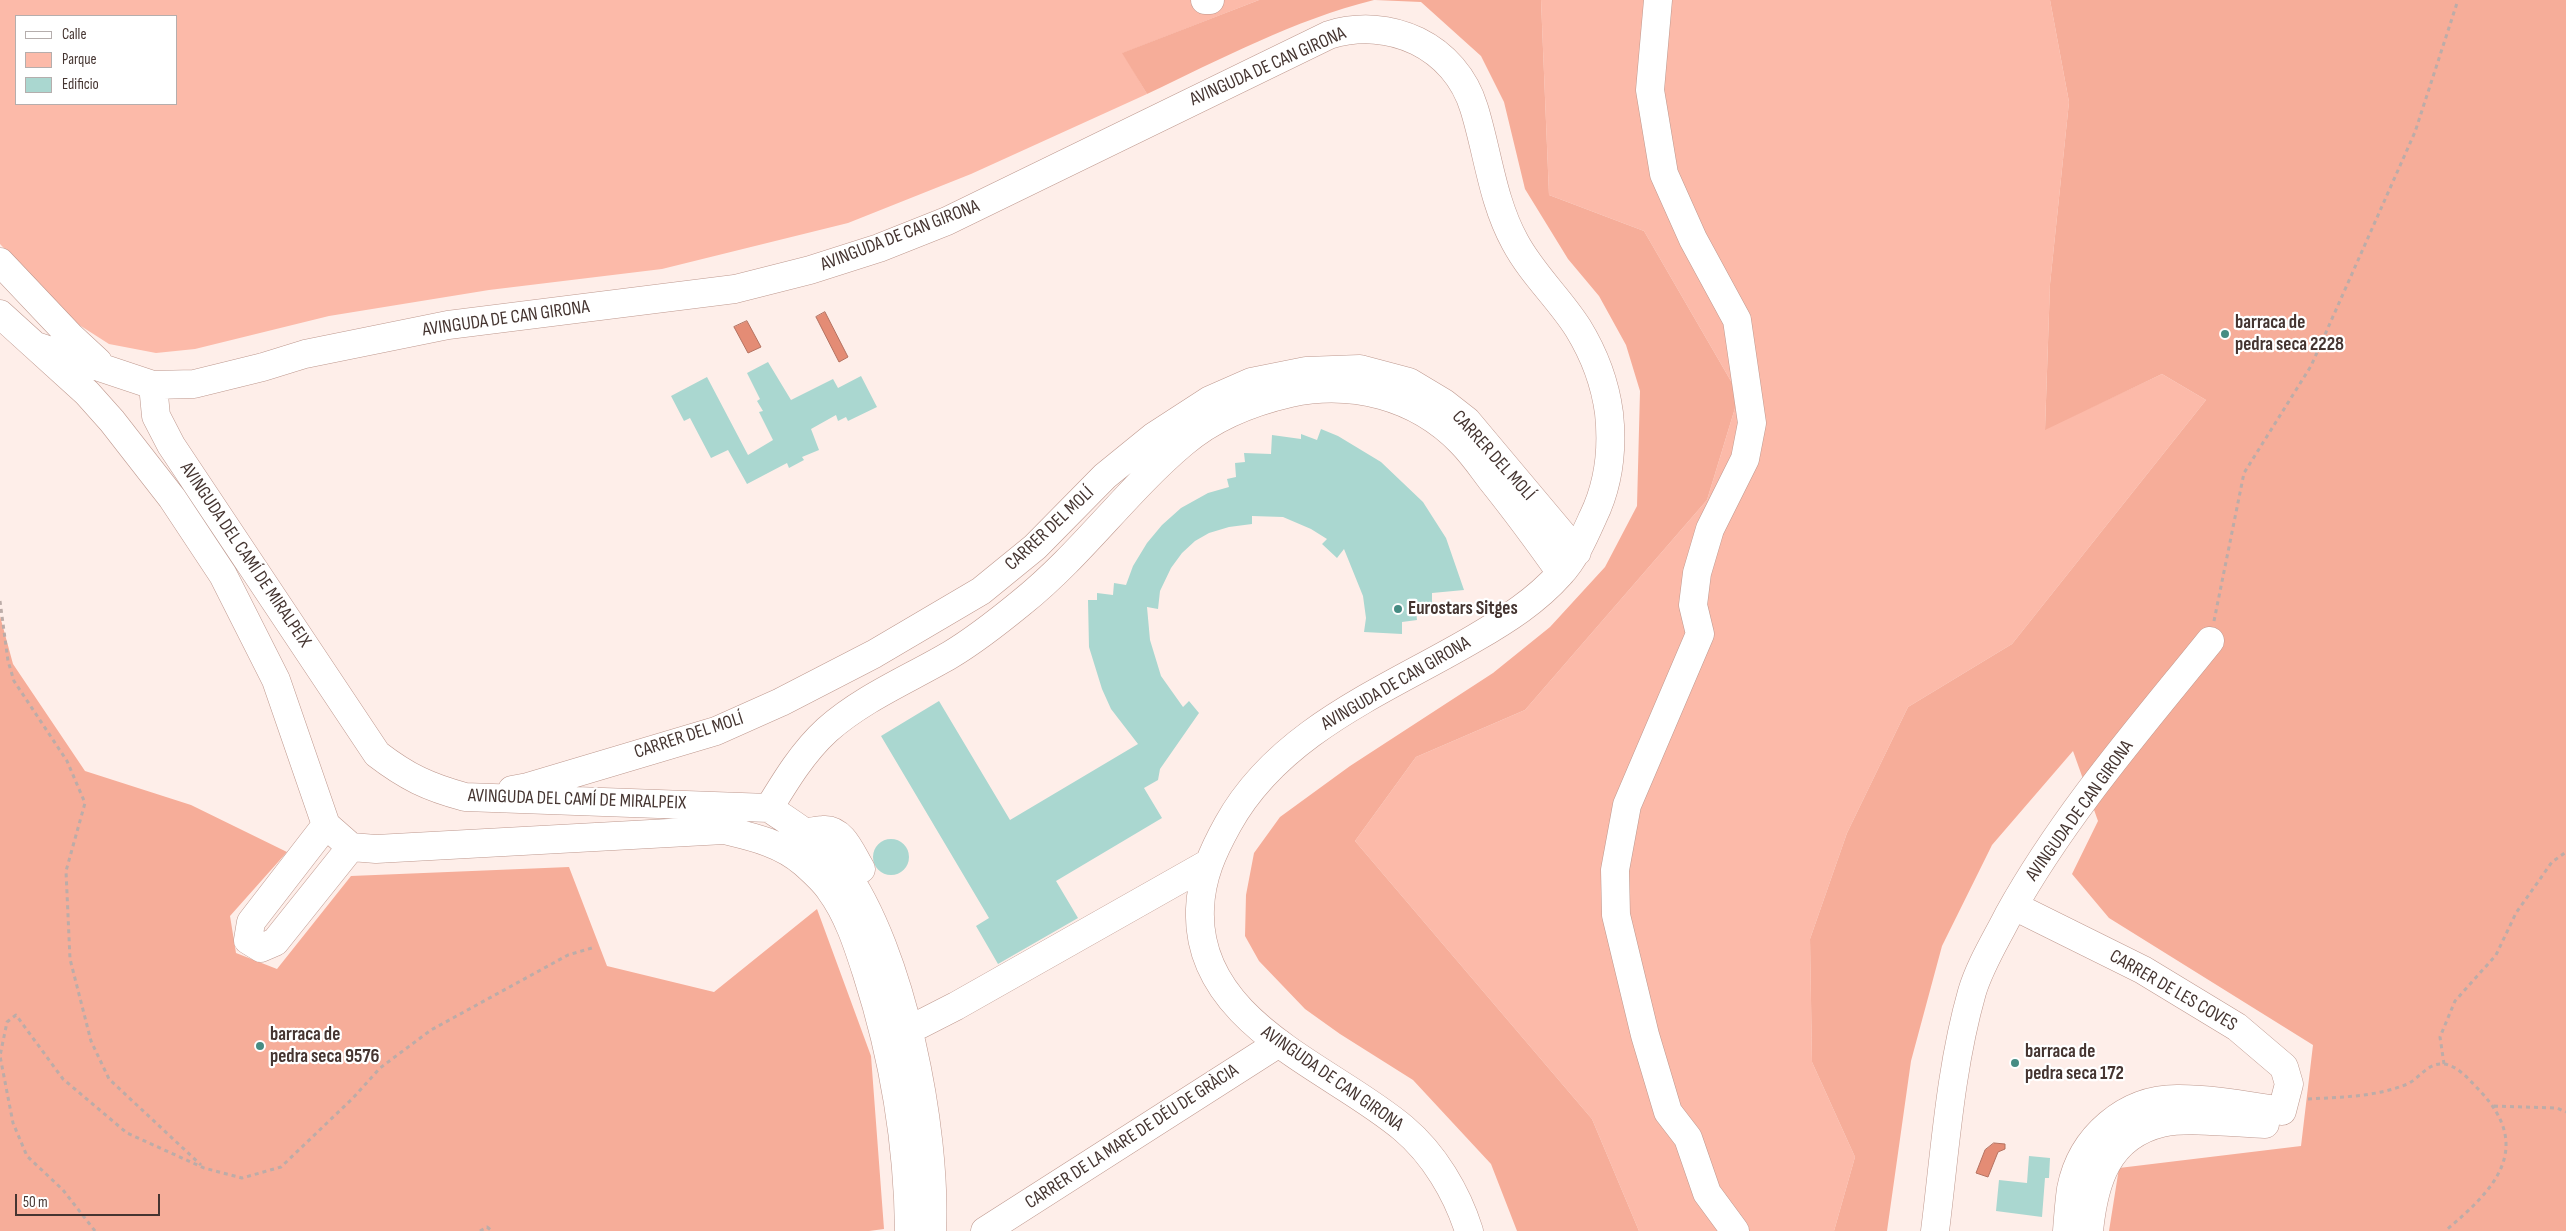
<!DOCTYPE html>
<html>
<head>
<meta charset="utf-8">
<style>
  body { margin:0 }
  #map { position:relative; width:2566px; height:1231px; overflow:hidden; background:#feeee9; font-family:"Sofia Sans Condensed",sans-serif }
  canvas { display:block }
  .legend { position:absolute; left:15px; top:15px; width:162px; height:90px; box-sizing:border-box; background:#fff; border:1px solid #b5aead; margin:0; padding:6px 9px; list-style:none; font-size:15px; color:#453531 }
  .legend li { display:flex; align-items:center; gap:10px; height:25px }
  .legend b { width:25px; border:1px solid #b5aead }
  .scale { position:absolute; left:15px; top:1194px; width:145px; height:22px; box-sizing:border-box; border:2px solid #453531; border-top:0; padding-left:6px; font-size:15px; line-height:18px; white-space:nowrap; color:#453531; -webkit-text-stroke:4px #fff; paint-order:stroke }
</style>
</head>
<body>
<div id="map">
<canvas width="2566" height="1231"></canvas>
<ul class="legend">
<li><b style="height:6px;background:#fff"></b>Calle</li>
<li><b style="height:14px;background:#fcbaa9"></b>Parque</li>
<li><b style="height:14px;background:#aad7d0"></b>Edificio</li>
</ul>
<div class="scale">50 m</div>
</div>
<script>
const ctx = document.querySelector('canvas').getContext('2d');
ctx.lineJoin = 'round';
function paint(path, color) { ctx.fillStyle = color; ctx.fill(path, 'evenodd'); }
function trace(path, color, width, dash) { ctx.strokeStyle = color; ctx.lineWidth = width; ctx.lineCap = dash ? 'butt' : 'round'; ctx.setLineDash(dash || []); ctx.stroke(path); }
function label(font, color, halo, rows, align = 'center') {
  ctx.font = font + ' "Sofia Sans Condensed",sans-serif'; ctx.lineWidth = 4.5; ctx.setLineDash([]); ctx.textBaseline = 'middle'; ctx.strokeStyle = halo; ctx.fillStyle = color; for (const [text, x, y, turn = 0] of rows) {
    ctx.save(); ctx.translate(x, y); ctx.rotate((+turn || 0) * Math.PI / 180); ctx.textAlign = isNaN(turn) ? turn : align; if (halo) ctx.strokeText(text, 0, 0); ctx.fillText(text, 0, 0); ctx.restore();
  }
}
paint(new Path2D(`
  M0,0H1259L1123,53L1147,94L971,174L848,223L662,269L489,290L329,316L195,349L156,353L109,344L73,321L0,244ZM16,16H176V104H16Z
  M1541,0H2050L2069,102L2050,284L2045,429L2162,374L2206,400L2012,644L1908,707L1847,833L1810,939L1812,1062L1855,1157L1834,1231H1639L1592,1119L1355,841L1416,757L1525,710L1707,500L1739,395L1644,231L1549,195Z`), '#fcbaa9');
paint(new Path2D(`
  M1259,0H1374C1294,20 1221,59 1147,94L1122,53Z
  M1375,0H1541L1549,195L1644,231L1739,395L1707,500L1525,710L1416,757L1355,841L1592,1119L1639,1231H1517L1491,1164L1413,1080L1340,1034L1305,1009L1259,961L1245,936L1246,895L1254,853L1280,817L1350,766L1493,673L1550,627L1605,567L1637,506L1640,391L1626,345L1599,296L1568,259L1525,189L1504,102L1481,56L1421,2Z
  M2050,0H2566V1231H2109L2119,1168L2301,1146L2313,1045L2109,918L2072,874L2098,821L2073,751L1992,845L1942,946L1911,1061L1887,1231H1834L1855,1157L1812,1062L1810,939L1847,833L1908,707L2012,644L2206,400L2162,374L2045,430L2050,284L2069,102Z
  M0,616L13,664L85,771L191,805L287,852L230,916L236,953L277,969L351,876L569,867L607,966L714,992L817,909L871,1056L884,1229L869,1231H0Z`), '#f6ad99');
const water = new Path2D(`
  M825,312L848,357L839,362L816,317Z
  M747,321L761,347L748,353L734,327Z
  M1994,1143L2005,1144V1149L1998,1152L1988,1177L1976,1173L1985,1150Z`);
paint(water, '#e48c75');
trace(water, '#b47261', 1);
paint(new Path2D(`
  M768,362L791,400L833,379L838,388L861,376L877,407L848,421L846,417L838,421L836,415L811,429L819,450L802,457L804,460L789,468L787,463L747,484L728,450L711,458L690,418L684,421L671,396L707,377L748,455L773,440L759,412L763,411L757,401L760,399L747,373Z
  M1321,429L1338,436L1381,462L1423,502L1446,538L1464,590L1432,593V610L1416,611L1417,620L1402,622V634L1364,632L1366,618L1363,596L1344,549L1337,558L1322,544L1327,539L1311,529L1283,517L1252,516V524L1229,527L1209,533L1195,541L1182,553L1171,568L1160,591L1158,609L1147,607L1150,640L1161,676L1183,707L1189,701L1199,713L1160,769L1158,780L1144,788L1162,818L1056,881L1078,918L998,964L976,926L989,918L881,736L939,701L1010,820L1138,744L1111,709L1102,689L1089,647L1088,600H1097V593L1113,595L1114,583L1126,585L1133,566L1147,543L1162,525L1181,508L1208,493L1229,487L1227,479L1236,477L1235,463L1245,462L1244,453L1271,454L1272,435L1301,439V434L1317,440Z
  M873 857a18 18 0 1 1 36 0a18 18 0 1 1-36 0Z
  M2029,1156L2050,1158L2049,1178H2045L2042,1217L1996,1211L1999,1180L2027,1183Z`), '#aad7d0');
const minor = new Path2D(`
  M1205,0H1210
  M1658,0L1650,90L1664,174L1693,239L1737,320L1752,423L1745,459L1710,529L1697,573L1693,605L1700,634L1627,805L1615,870L1616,915L1645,1035L1668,1112L1688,1138L1707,1193L1735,1231
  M0,262L71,337L98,362
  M0,314L87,393L112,421L172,498L223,575L276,680L326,825L351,847L376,849L724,830C753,837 781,843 804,863C813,871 824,881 830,890C848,914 858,946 867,974C894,1058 908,1143 909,1231
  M36,346L153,385L194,384L263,367L305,354L448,325L735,289L810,270L879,248L947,221L1329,35C1390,16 1455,46 1474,108C1488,153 1492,200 1515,242C1532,274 1559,298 1578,328C1594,354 1605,383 1609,413C1613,450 1609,484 1593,517C1584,537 1575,558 1560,574C1536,601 1506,620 1475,638C1387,690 1280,730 1228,824C1213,851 1201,877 1200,909C1195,1023 1331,1067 1403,1128C1434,1154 1457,1193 1469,1231
  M153,385L156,416L171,445L377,754C407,777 428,787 465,797L769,808C795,826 823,842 842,868C902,950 937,1130 932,1231
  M512,790L528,787L716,731L781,702L874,654L981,591L1035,547L1105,476L1153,437L1210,400L1251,382L1306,371L1360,369L1409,382L1444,403L1467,421L1577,552
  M769,808C786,780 803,752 827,730C863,698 909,679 950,655C975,640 999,621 1021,603C1081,555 1125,492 1183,443C1213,417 1251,402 1290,393C1352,380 1416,396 1461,442C1473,454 1483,469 1493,482C1517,512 1539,542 1561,573
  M326,825L251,922L248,940L261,948L275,942L351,847
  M795,835C805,834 814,830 823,830C843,828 852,855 861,869
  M2014,906L2143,970L2237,1027L2284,1067L2289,1084L2282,1111
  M909,1030L956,1006L1207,864
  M985,1231L1279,1043
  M1935,1231C1945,1152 1950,1069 1972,992C1980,965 1996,940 2009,914C2064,815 2139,729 2210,641
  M2067,1231C2068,1217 2069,1203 2071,1189C2081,1137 2126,1098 2179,1099C2213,1099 2248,1106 2282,1111
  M2089,1231C2094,1182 2107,1136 2162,1123C2187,1117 2237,1123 2265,1124`);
trace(minor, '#be988e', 29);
trace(new Path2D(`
  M0,601L8,661L14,681L67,761L85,803L66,871L70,959L91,1041L109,1079L201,1165
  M2214,621L2244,473L2311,366L2415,132L2458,0
  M2444,1064L2440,1037L2455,1001L2496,955L2516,913L2552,862L2566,852
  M2308,1099C2341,1097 2374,1097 2405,1085C2419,1080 2427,1062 2444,1064C2459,1066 2471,1082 2480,1091C2535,1149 2493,1191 2445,1231
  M2494,1106L2557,1108L2566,1112
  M95,1231L63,1190L27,1156L13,1123L0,1056L7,1022L16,1015L63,1079L127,1133L204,1168L242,1178L281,1167L353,1098L380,1068L431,1030L568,955L595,947
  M480,1231L487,1227L492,1231`), '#bcaca8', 3, [4, 4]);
trace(minor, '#fff', 28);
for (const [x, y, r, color] of [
  [2225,334,5,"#468c83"],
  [1398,609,5,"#468c83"],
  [260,1046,5,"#468c83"],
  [2015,1063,5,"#468c83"]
]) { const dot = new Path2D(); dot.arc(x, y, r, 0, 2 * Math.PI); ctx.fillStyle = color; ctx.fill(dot); trace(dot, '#fff', 2); }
label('19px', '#453531', '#fff', [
  ["AVINGUDA DE CAN GIRONA",1268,67,-24],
  ["AVINGUDA DE CAN GIRONA",900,236,-21],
  ["AVINGUDA DE CAN GIRONA",506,319,-8],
  ["CARRER DEL MOLÍ",1493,456,48],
  ["CARRER DEL MOLÍ",1050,529,-43],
  ["AVINGUDA DEL CAMÍ DE MIRALPEIX",245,555,56],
  ["AVINGUDA DE CAN GIRONA",1396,684,-30],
  ["CARRER DEL MOLÍ",689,736,-18],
  ["AVINGUDA DEL CAMÍ DE MIRALPEIX",577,800,2],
  ["AVINGUDA DE CAN GIRONA",2080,811,-54],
  ["CARRER DE LES COVES",2173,991,30],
  ["AVINGUDA DE CAN GIRONA",1332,1079,35],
  ["CARRER DE LA MARE DE DÉU DE GRÀCIA",1132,1137,-33]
]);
label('bold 19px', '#453531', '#fff', [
  ["barraca de",2235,323],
  ["pedra seca 2228",2235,345],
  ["Eurostars Sitges",1408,609],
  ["barraca de",270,1035],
  ["pedra seca 9576",270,1057],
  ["barraca de",2025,1052],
  ["pedra seca 172",2025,1074]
], 'left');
</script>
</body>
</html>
